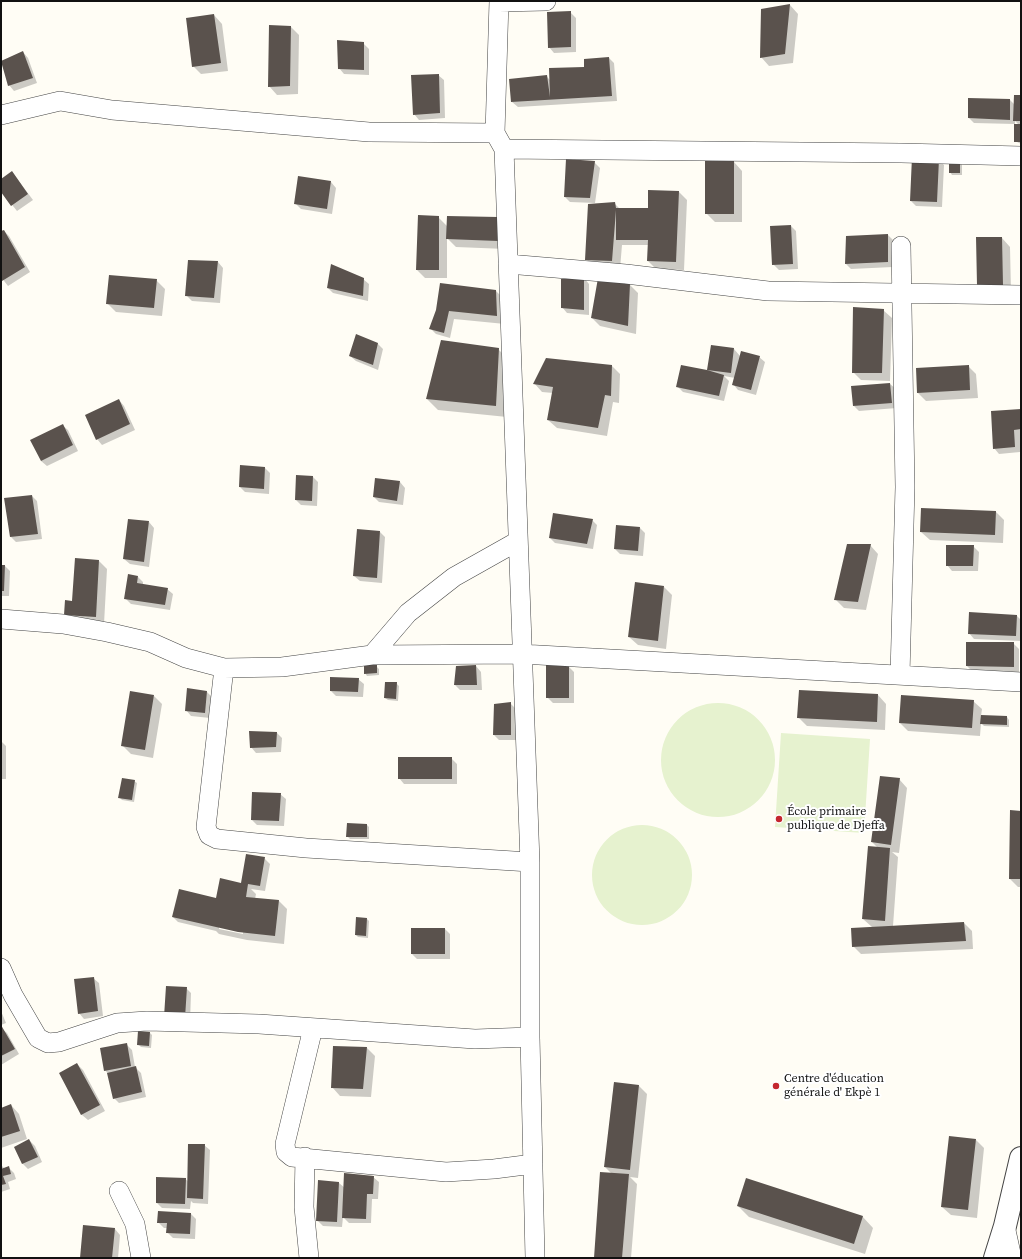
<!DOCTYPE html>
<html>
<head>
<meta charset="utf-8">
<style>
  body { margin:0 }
  #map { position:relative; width:1022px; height:1259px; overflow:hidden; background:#fffdf5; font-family:"Source Serif 4",serif }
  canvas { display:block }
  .frame { position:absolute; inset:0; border:2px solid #111; pointer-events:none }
</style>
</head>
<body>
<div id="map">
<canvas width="1022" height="1259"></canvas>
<div class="frame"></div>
</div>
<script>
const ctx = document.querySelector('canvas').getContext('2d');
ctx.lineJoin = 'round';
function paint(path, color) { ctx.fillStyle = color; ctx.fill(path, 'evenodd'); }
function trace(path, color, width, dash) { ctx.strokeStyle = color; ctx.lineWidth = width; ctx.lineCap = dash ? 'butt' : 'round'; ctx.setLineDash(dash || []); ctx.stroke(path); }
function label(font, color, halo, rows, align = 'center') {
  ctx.font = font + ' "Source Serif 4",serif'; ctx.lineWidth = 4; ctx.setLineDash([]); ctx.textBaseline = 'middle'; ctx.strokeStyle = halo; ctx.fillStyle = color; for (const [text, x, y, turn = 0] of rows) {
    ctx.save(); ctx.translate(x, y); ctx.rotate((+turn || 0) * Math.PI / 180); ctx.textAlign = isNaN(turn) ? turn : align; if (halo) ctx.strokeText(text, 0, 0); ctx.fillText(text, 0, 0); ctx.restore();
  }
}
paint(new Path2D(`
  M661 760a57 57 0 1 1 114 0a57 57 0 1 1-114 0Z
  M781,733L870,739L864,833L775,827Z
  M592 875a50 50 0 1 1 100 0a50 50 0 1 1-100 0Z`), '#e6f2cf');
paint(new Path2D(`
  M790,5L798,14L793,63L769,66L761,57L762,10Z
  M570,12L576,18V52L554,53L549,47Z
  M214,15L222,24L228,71L201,74L193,66Z
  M291,27L299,35L298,94L277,95L269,86Z
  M363,43L369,49V75L344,74L339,68Z
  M23,52L28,58L37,83L14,91L9,85L1,62Z
  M609,58L614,63L617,101L518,107L512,102L546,76L550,80Z
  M438,75L444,80L445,118L419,120L414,114Z
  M1021,96V144L1015,141L1019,125L1015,121V124L974,123L969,118L1010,100L1015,105Z
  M939,160L944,165L942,207L916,206L911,201Z
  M594,162L600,168L595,203L570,202L565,197Z
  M734,162L742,171V222H715L706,213Z
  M960,162L962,165V175H952L950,172Z
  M12,172L33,200L17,211L1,191V180Z
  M331,182L336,188L332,214L301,209L295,203Z
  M679,192L687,200L684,270L656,269L648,261V245H622L620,269L595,268L586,259L614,203L620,209H647Z
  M438,217L448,227L498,218L506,249L456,247L447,238V278H425L417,270Z
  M791,226L796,231L798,269L779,270L773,264Z
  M4,231L9,236L30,272L8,286L1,277V232Z
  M888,235L893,240V267L851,269L846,264Z
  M1002,238L1010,247L1011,293H986Z
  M218,262L223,268L220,303L192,301L187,296Z
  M584,278L589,284V315L567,313L562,307Z
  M363,279L369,284L368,301L333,293L328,288Z
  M156,280L165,289L162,316L116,312L107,303Z
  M629,284L638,293L636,334L600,326L592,318Z
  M495,290L504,299L505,324L454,319L450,338L436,334L430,328L437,310Z
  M883,310L892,318L890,381L861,380L853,372Z
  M377,343L383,349L378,370L356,361L350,356Z
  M712,346L734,349L740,356L759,357L765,362L756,395L738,390L733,384L735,378L724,376L729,381L724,401L683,392L677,386L708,371Z
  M498,349L509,360L507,417L438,410L427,399Z
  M612,366L620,374L619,403L613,402L607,436L557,428L548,420L553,393L542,392L534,383Z
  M968,366L976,374L978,398L926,401L918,393Z
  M890,384L896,389L897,408L859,411L854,406Z
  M119,400L124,406L135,430L102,445L97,439Z
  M1021,411L1020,452L999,454L994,448Z
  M62,425L68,430L78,451L47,466L41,461Z
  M265,468L270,473L269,494L245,492L240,487Z
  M313,477L318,482L317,506L301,505L296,500Z
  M400,482L405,488L403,505L379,502L374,497Z
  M32,496L37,501L42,539L16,542L11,537Z
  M922,509L996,512L1004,520L1003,543L930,540L921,532Z
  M592,520L597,525L593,549L555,543L550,538Z
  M149,522L154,528L149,567L130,564L124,559Z
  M640,528L645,533L643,556L620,554L615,549Z
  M380,532L385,537L382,583L360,581L354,576Z
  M870,545L878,554L866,610L844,608L835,599Z
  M973,546L979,552L978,571H952L947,565Z
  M99,561L107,569L104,624L73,623L65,614Z
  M1,566H5L10,571L9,596H1Z
  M138,577L143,582V585L167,589L173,594L170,610L131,604L125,598Z
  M664,587L672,595L666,649L638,645L629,637Z
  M1017,616L1021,620V641L974,639L969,633Z
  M967,643H1013L1019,649V672L972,671L967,666Z
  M376,666L379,669V675L367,676L365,673Z
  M476,666L481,672L482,690H460L455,685Z
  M568,666L574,672V703H553L547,697Z
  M358,679L364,684L363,697L336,696L331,691Z
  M396,683L399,686L398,701L388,700L385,698Z
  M188,690L207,692L212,697L210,718L191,716L186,710Z
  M800,691L878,695L886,704L885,730L807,726L798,717Z
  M154,696L162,704L153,758L131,754L122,745Z
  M973,701L982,709L981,716L1007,717L1009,720V727L984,726L981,723L980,736L908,731L900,723Z
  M510,703L516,709V740H499L494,735L495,705Z
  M277,733L282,738L281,752L256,753L251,747Z
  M1,741L6,746V779H1Z
  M451,758L457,764V784H404L399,778Z
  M899,779L907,788L899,853L892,852L898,857L893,926L964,923L972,931L973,949L861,954L853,946L872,927L863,919L878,848L872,842Z
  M134,781L137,783L134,802L122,800L120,798Z
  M280,794L286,799L284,826L257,825L252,820Z
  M1021,812V887H1018L1010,879Z
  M348,824L367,825L369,827V839H350L347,836Z
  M264,858L270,864L265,891L251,889L256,894L255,899L279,901L287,909L284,944L247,940L219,934L216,931L178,922L173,917L216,899L242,884ZM219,927L243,932V934L219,929Z
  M367,919L369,921L368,938L358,937L356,935Z
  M445,929L450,934V959H417L412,954Z
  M93,978L99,983L103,1016L84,1019L79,1013Z
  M186,988L191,993L190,1023L170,1022Z
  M1,1011L6,1023L1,1025Z
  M1,1028L7,1033L19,1054L1,1065Z
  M150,1033L152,1035L151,1048L141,1047L138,1044Z
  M126,1044L132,1050L135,1067L141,1073L146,1097L119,1103L114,1098L108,1074L105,1070Z
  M367,1048L375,1056L371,1097L340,1096L332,1087Z
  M77,1064L83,1070L105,1111L88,1120L82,1115L60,1074Z
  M614,1083L639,1086L647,1094L638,1178L630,1177L637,1184L631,1258H595L612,1174L605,1167Z
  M11,1105L19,1114L27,1139L1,1148V1109Z
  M29,1140L35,1146L42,1162L28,1169L23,1164L15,1148Z
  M976,1140L984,1148L977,1218L951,1215L942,1207Z
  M204,1145L210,1150L208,1204L193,1203L191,1201L190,1209L162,1208L157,1203L185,1179L188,1181Z
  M1,1165L5,1169L8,1167L14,1173L16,1179L8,1182L10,1189L1,1192Z
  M373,1177L379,1182L378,1199H372L371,1223H349L343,1217L342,1227L323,1226L317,1220L319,1182L339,1183L345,1188Z
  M738,1206L862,1216L873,1228L865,1254L749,1217Z
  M159,1212L191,1214L196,1219L195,1239L173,1238L167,1232L168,1228H164L158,1222Z
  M115,1229L120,1235L118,1258H82Z`), '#0003');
paint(new Path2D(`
  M790,4L785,54L760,58L761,9Z
  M571,11V47L548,48L547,12Z
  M214,14L221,63L192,67L186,18Z
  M269,25L291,26L290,86L268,87Z
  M337,40L364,42V70L338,69Z
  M23,51L33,78L8,86L1,61Z
  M609,57L612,96L511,102L509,79L547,75L550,97L549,68L584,67V59Z
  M439,74L440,113L413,115L411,75Z
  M1014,95H1021V121H1013Z
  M968,98L1010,99V120L968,118Z
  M1014,124H1021V142H1014Z
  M912,157L939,159L937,202L910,201Z
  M566,159L595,161L590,198L564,197Z
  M705,161H734V214H705Z
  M949,161H960V173H949Z
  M12,171L28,194L11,206L1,192V179Z
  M298,176L331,181L327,209L294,204Z
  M648,190L679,191L676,262L647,261L648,240H616V210L612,261L585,260L588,204L615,202L616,208H648Z
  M418,215L439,216V270H416Z
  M447,216L498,217V241L446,239Z
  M791,225L793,264L772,265L770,226Z
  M4,230L25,267L2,281L1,231Z
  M888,234V262L845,264L846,236Z
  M976,237H1002L1003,285H977Z
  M188,260L218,261L214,298L185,296Z
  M331,264L364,278L363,296L327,288Z
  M109,275L157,279L154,308L106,304Z
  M584,277V310L561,308V279Z
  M598,278L630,284L628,326L591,318Z
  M440,283L496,290L497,316L449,311L444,333L429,329L436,310Z
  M853,307L884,309L882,373H852Z
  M356,334L378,343L373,365L349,356Z
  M441,340L499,348L496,406L426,399Z
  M711,345L734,348L731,373L707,370L724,375L719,396L676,387L681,365L707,370Z
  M741,351L760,356L751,390L732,385Z
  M546,358L612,365L611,396L605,395L598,428L547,420L553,387L533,384Z
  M969,365L970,390L917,393L916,368Z
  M890,383L892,403L853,406L851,386Z
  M119,399L130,424L96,440L85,415Z
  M1021,409V429L1014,430L1015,447L993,449L991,411Z
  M63,424L73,445L41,461L30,440Z
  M240,465L265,467L264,489L239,487Z
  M296,475L313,476L312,501L295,500Z
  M375,478L400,481L397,501L373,497Z
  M32,495L38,534L10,537L4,498Z
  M921,508L996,511L995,535L920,532Z
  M553,513L593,519L587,544L549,538Z
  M128,519L149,521L144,562L123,559Z
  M616,525L640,527L638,551L614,549Z
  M357,529L380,531L377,578L353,576Z
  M847,544H871L858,602L834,600Z
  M946,545H974L973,566H946Z
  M75,558L99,560L96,617L64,615L65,600L72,601Z
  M1,565H5L4,591H1Z
  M128,574L138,576L137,583L168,588L165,605L124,599Z
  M635,582L664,586L658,641L628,637Z
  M969,612L1017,615L1016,636L968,634Z
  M966,642H1014V667L966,666Z
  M546,664L569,665V698H546Z
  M364,665H377V673L364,674Z
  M476,665L477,685H454L456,666Z
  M330,677L359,678L358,692L330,691Z
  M385,682H397L396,699L384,698Z
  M187,688L207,691L205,713L185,711Z
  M799,690L878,694L877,722L797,718Z
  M130,691L154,695L145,750L121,746Z
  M901,695L974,700L972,728L899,723Z
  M511,702V735H493L494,704Z
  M981,715L1007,716V725L980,724Z
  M249,731L277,732L276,747L250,748Z
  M398,757H452V779H398Z
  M880,776L900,778L891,845L871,842Z
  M122,778L135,780L132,800L118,798Z
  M252,792L281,793L279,821L251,820Z
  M1010,810L1021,811V879H1009Z
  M347,823L367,824V837H346Z
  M868,846L890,848L885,921L862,919Z
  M246,854L265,857L260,886L248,884L246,897L279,900L275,936L238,932L172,917L179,889L216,898L220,878L241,883Z
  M356,917L367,918L366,936L355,935Z
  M964,922L966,941L852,947L851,928Z
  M411,928H445V954H411Z
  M94,977L98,1011L78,1014L74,979Z
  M166,986L187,987L185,1018L164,1017Z
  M1,1025L15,1049L1,1056Z
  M138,1031L150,1032L149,1046L137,1045Z
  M127,1043L131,1066L104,1071L100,1048Z
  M333,1046L367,1047L363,1089L331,1088Z
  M77,1063L100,1105L81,1115L59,1073Z
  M136,1066L142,1092L113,1099L107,1073Z
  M614,1082L639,1085L630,1170L604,1167Z
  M11,1104L20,1131L1,1137V1108Z
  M949,1136L976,1139L968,1210L941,1207Z
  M29,1139L38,1157L22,1164L14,1147Z
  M188,1144H205L203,1199L187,1198Z
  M9,1166L11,1174L3,1176L6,1184L1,1185V1169Z
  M600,1172L629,1174L622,1258H594Z
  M344,1173L374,1176L373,1194H367L366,1219L342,1218Z
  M156,1177L186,1178L185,1204L156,1203Z
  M746,1178L863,1216L854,1244L737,1206Z
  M318,1180L339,1182L337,1222L316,1221Z
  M158,1211L191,1213L190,1234L166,1233L167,1223H157Z
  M83,1225L115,1228L112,1258H80Z`), '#5a524d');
const minor = new Path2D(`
  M499,1L495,133L504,149L530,862V1037L535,1258
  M499,2L546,1
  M1,115L60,101L112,110L369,132L495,133
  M504,149L901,153L1021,156
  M508,264L626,274L768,291L1021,295
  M1,619L63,624L107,632L150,642L186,658L224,668L282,667L372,655L521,654L1021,682
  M372,655L408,613L454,577L518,541
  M224,668L206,827L209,835L217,839L306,848L530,862
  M900,675L905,487L901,246
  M1,968L13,995L38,1038L48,1043L59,1042L117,1023L147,1021L259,1024L475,1039L530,1037
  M313,1028L285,1144L286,1152L292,1157L446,1172L494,1169L533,1164
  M305,1157L304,1207L309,1258
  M119,1191L135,1224L141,1258
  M1005,1226L1012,1258`);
const tertiary = new Path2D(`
  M995,1258L1005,1226L1021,1158`);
trace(minor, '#444', 20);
trace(tertiary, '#444', 24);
trace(minor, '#fff', 19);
trace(tertiary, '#fff', 22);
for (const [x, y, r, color] of [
  [779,819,4,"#c4262e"],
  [776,1086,4,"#c4262e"]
]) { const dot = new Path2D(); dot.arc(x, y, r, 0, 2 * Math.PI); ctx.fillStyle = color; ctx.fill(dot); trace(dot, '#fff', 1.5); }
label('12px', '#111', '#fff', [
  ["École primaire",787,812],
  ["publique de Djeffa",787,826],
  ["Centre d'éducation",784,1079],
  ["générale d' Ekpè 1",784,1093]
], 'left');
</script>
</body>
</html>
